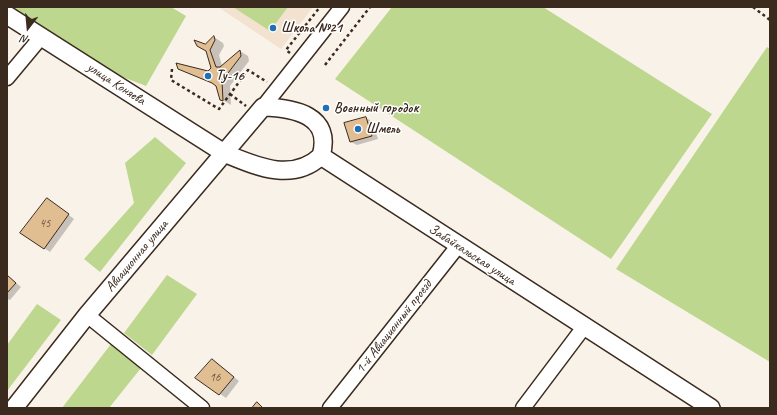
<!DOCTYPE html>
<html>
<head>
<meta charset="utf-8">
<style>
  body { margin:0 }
  #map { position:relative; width:777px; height:415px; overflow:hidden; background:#f9f2e9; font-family:Caveat,sans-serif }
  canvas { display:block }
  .frame { position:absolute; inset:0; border:8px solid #3b2a1e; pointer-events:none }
  .north { position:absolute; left:8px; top:8px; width:40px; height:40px; -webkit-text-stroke:3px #fff; paint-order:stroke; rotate:196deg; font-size:11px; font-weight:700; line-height:16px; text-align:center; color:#3b2a1e }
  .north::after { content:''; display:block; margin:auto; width:14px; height:18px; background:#3b2a1e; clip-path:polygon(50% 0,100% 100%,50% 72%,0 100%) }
</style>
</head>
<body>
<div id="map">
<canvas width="777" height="415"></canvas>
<div class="frame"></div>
<div class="north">N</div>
</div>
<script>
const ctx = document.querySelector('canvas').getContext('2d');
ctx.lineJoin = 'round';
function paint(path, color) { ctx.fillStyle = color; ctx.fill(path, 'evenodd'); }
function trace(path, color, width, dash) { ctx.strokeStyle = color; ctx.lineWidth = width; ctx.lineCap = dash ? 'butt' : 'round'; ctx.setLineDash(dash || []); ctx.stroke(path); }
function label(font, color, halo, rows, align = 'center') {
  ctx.font = font + ' Caveat,sans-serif'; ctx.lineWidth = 3; ctx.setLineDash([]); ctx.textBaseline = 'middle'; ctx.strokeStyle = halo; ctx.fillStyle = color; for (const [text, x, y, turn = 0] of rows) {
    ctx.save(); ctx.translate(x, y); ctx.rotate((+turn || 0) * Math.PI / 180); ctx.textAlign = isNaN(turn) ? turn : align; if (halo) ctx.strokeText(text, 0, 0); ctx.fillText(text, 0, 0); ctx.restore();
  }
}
paint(new Path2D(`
  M218,7H313L281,49Z`), '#f2e2cf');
paint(new Path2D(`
  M11,7H171L186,16L146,86L115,74Z
  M233,7H288L270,31Z
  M392,7H543L712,114L611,259L335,79Z
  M767,47L770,49V362L616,269Z
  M155,137L186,163L100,272L84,259L134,203L125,163Z
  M167,275L197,294L152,355L124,333Z
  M37,304L61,320L7,391V345Z
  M111,344L141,368L109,408H62Z`), '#bdd78e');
paint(new Path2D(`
  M214,37L223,43L224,46L219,55L222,66L240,51L248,56L249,61L230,86L231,105L221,99L216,85L179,68L208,72L212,69L205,45Z
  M366,118L372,121L378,139L357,145L351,142Z
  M53,203L74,219L50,252L44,248Z
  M7,275L21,287L10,300L7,299Z
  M218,364L239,381L226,398L197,378Z`), '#0003');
const building = new Path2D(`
  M214,36L215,40L210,50L216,67H220L240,50L241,56L222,81L223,101L220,100L216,86L212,83L178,69L176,63L208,71L211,68L206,51L197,46L194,40L205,44Z
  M366,117L372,136L350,142L344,123Z
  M47,198L69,214L44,249L20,233Z
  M7,275L16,283L7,293Z
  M212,359L234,377L219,395L195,378Z
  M257,402L263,408H252Z`);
paint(building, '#e1bd92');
trace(building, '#3b2a1e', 1);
const minor = new Path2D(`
  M7,78L42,36
  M263,107L342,7
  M87,315L202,408
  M330,408L458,246
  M523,408L584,327`);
const tertiary = new Path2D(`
  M7,15L224,153C256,166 292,183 321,156
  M321,156L711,408
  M14,408L87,315L263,107C294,108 333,115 321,156`);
trace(minor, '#3b2a1e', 17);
trace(tertiary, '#3b2a1e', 20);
trace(new Path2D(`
  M753,7L770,20
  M290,53L286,50L320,7
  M325,65L370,7
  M172,69L171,80L219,109L248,70L267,82
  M230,94L246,106`), '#3b2a1e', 2.5, [3, 3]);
trace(minor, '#fff', 14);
trace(tertiary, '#fff', 17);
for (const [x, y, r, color] of [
  [273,28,4,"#1f6fb2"],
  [208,76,4,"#1f6fb2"],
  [326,108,4,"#1f6fb2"],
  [358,129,4,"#1f6fb2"]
]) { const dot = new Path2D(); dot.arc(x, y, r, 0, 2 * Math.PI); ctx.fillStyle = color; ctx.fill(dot); trace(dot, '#fff', 1.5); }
label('12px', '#644f3b', null, [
  ["45",45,224],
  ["16",215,378]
]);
label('bold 14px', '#3b2a1e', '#fff', [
  ["Школа №21",281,28],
  ["Ту-16",216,76],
  ["Военный городок",334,108],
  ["Шмель",366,129]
], 'left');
label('14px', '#3b2a1e', '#fff', [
  ["улица Коняева",116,84,33],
  ["Забайкальская улица",472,255,33],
  ["Авиационная улица",137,256,-50],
  ["1-й Авиационный проезд",394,327,-52]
]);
</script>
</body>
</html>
